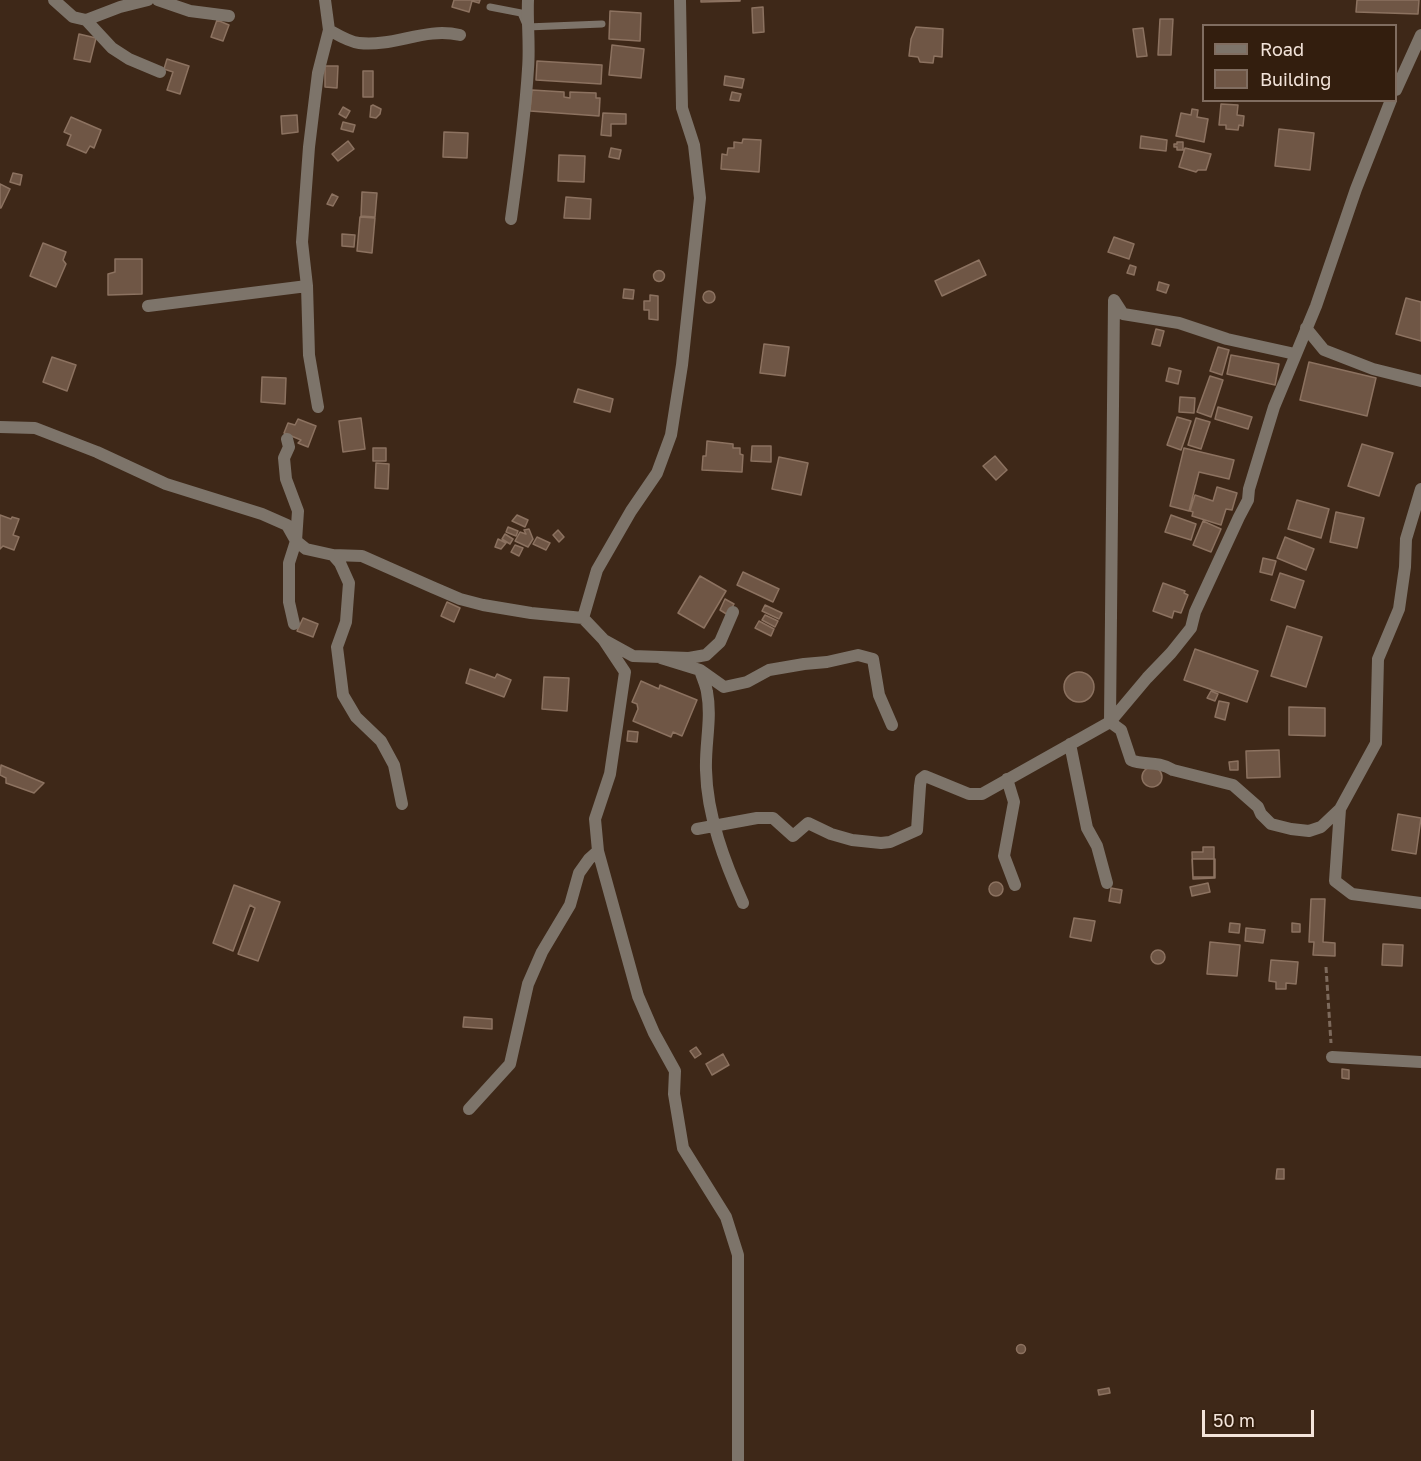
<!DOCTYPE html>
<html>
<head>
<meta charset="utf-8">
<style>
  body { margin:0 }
  #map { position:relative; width:1421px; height:1461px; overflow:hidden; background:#3e2818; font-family:"Golos Text",sans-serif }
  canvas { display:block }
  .legend { position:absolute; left:1202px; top:24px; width:195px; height:78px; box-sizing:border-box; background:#331e0e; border:2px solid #806d60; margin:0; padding:8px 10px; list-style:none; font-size:18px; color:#f3e4da }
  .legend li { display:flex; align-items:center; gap:12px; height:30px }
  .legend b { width:30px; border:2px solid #806d60 }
  .scale { position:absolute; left:1202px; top:1410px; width:112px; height:27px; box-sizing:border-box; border:3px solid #f3e4da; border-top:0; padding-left:8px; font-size:18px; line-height:21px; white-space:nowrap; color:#f3e4da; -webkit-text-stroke:4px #331e0e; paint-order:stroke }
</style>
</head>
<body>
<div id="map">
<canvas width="1421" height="1461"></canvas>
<ul class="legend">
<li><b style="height:8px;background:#7d746a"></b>Road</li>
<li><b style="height:16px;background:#6f5645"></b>Building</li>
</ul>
<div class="scale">50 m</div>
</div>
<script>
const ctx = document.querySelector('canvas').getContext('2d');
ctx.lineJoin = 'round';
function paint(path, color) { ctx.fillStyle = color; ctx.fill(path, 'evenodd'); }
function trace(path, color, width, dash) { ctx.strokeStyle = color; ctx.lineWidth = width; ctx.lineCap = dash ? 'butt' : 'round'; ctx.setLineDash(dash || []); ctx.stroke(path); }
const building = new Path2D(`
  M454,0H480L479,3L472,1L469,12L452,7Z
  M701,0H740V1L701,2Z
  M1357,0H1419L1418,14L1356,12Z
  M763,7L764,32L753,33L752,8Z
  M610,11L641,13L640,41L609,39Z
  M1160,19H1173L1171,55H1158Z
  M217,20L229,25L223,41L211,37Z
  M916,27L943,29L942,57L934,56L933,63L920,62L918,57L909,56L911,39Z
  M1143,28L1147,56L1137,57L1133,29Z
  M79,34L96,38L90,62L74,59Z
  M612,45L644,49L641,78L609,75Z
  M167,59L189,66L180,94L167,90L173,72L164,69Z
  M537,61L602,65L601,84L536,80Z
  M325,66H338L337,88L325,87Z
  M363,71H373V97H363Z
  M725,76L744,79L742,88L724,85Z
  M532,90L564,92V97L570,98V92L596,93V98H600L599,116L530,111Z
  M732,92L741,94L739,101L730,100Z
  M1221,104L1238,105L1237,115L1244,116L1243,126L1239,125L1238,130L1226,129V125H1219Z
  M373,105L381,109L380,114L376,118L370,117L371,106Z
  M343,107L350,111L346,118L339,114Z
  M1192,109L1198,110L1197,117L1208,119L1204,142L1176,136L1181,113L1191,115Z
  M603,113L626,114V124H611V136L601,135Z
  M297,115L298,132L282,134L281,116Z
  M71,117L101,130L94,148L90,146L86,153L67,145L71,135L64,132Z
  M343,122L355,125L353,132L341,129Z
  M1279,129L1314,133L1310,170L1275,166Z
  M444,132L468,133L467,158L443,157Z
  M1141,136L1167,140L1166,151L1140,148Z
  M743,139L761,140L759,172L721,169L722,154L727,155L728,148H734V142L742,143Z
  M348,141L354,149L338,161L332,154Z
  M1177,142H1183V150H1177V147H1174V144H1177Z
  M611,148L621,150L619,159L609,157Z
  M1185,148L1211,154L1206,170H1198L1196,172L1179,167Z
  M559,155L585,156L584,182L558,181Z
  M13,173L22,175L20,185L10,182Z
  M0,184L10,189L1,208H0Z
  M362,192L377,193L375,217L361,216Z
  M332,194L338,197L333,206L327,204Z
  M566,197L591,199L590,219L564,218Z
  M360,217L375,218L372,253L357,251Z
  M342,234L355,235L354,247L342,246Z
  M1114,237L1134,244L1129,259L1108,252Z
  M43,243L66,252L63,260L66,264L56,287L30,276Z
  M115,259H142V294L108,295V274L115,272Z
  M979,260L986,275L942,296L935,281Z
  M1130,265L1136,267L1134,275L1127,273Z
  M653.5 276a5.5 5.5 0 1 1 11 0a5.5 5.5 0 1 1-11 0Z
  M1159,282L1169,285L1166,293L1157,290Z
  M624,289L634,290L633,299L623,298Z
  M703 297a6 6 0 1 1 12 0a6 6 0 1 1-12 0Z
  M650,295L658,296V320L649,319V310H644V301H650Z
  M1406,298L1421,302V341L1396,334Z
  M1156,329L1164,331L1160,346L1152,344Z
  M764,344L789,347L785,376L760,373Z
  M1218,347L1229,350L1222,375L1210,371Z
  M1231,355L1279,364L1275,385L1227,374Z
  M52,357L76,365L67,391L43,382Z
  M1309,362L1376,378L1367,416L1300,400Z
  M1169,368L1181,371L1178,384L1166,381Z
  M1210,376L1223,380L1211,417L1197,412Z
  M262,377L286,378L285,404L261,402Z
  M578,389L613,399L610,412L574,402Z
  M1180,397L1195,398L1194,413L1179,412Z
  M1218,407L1252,417L1248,429L1215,419Z
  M1177,417L1191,421L1181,450L1167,445Z
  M361,418L365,449L343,452L339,421Z
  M1196,418L1210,422L1201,449L1188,445Z
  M298,419L316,426L308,447L298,443L301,440L284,433L288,423L295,425Z
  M707,441L733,444V448H740V454L743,455L742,472L702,470L703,456H706Z
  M1362,444L1393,453L1379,496L1348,486Z
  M752,446H771V462L751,461Z
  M373,448H386V461H373Z
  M1184,448L1234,460L1229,479L1199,472L1189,511L1170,506Z
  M995,456L1007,470L996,480L983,466Z
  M779,457L808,463L801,495L772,489Z
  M376,463L389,464L388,489L375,488Z
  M1217,487L1237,493L1232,510L1226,509L1221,525L1192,516L1193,512L1190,511L1195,495L1213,501Z
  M1297,500L1329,509L1321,538L1288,529Z
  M1336,512L1364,518L1357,548L1330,542Z
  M0,515L11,519L12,517L19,519L13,535L19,537L14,550L3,546L0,549Z
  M517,515L528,520L525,527L512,521Z
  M1171,515L1196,524L1191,540L1165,532Z
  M1203,521L1221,529L1211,552L1193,545Z
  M508,527L518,531L516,536L506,532Z
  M529,529L533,539L528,547L515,541L520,532L526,534L524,530Z
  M558,530L564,537L559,542L553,535Z
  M505,534L513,539L510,544L502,539Z
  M537,537L550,543L546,550L533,544Z
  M1285,537L1314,549L1306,570L1277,558Z
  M498,539L506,543L501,549L495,547Z
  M515,545L523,548L519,556L511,552Z
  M1263,558L1276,561L1272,575L1260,572Z
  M743,572L779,589L773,602L737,585Z
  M1280,573L1304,581L1295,608L1271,600Z
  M700,576L726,591L704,628L678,613Z
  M1163,583L1185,591L1184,593L1188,595L1181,613L1174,611L1172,618L1153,611Z
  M725,599L734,604L728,615L720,610Z
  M447,602L460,608L454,622L441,616Z
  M765,605L782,613L779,619L762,611Z
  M765,615L778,621L775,627L762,620Z
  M303,618L318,624L313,637L297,631Z
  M759,621L774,629L771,636L755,628Z
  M1287,626L1322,637L1306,687L1271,676Z
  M1195,649L1258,671L1247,702L1184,680Z
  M470,669L495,678L497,674L511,680L504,697L466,683Z
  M1064 687a15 15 0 1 1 30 0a15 15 0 1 1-30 0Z
  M544,677L569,678L567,711L542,709Z
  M641,681L659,689L660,685L697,700L682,736L673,732L671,737L633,721L638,709L637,704L632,702Z
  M1211,691L1218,694L1215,701L1207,698Z
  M1219,701L1229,703L1225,720L1215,717Z
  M1289,707L1325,708V736L1289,735Z
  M628,731L638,732L637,742L627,741Z
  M1279,750L1280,777L1247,778L1246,751Z
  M1238,761V770H1230L1229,762Z
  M1,765L44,783L34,793L6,783V778L0,775Z
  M1142 777a10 10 0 1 1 20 0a10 10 0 1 1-20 0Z
  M1398,814L1421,818L1416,854L1392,850Z
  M1203,847H1214V877H1193L1192,852H1203Z
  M1192,859H1215V878L1193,879Z
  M989 889a7 7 0 1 1 14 0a7 7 0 1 1-14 0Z
  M1208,883L1210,892L1192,896L1190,887Z
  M234,885L280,902L258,961L238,954L255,908L250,905L233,951L213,943Z
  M1111,888L1122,890L1120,903L1109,901Z
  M1311,899H1325L1323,942L1335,943V956L1313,955L1314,942H1309Z
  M1074,918L1095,921L1091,941L1070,937Z
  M1230,923L1240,924L1239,933L1229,932Z
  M1292,923L1300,924V932H1292Z
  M1246,928L1265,930L1263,943L1245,941Z
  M1210,942L1240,945L1237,976L1207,974Z
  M1383,944L1403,945L1402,966L1382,965Z
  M1151 957a7 7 0 1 1 14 0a7 7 0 1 1-14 0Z
  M1271,960L1298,962L1296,984L1286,983V989H1276V982L1269,981Z
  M464,1017L492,1019V1029L463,1027Z
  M696,1047L701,1054L695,1058L690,1051Z
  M723,1054L729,1065L712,1075L706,1064Z
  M1342,1069L1349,1070V1079L1342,1078Z
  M1277,1169H1284V1179H1276Z
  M1016.5 1349a4.5 4.5 0 1 1 9 0a4.5 4.5 0 1 1-9 0Z
  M1109,1388L1110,1393L1099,1395L1098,1390Z`);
paint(building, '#6f5645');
trace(building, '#8c7260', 1.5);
trace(new Path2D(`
  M1326,967L1331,1043`), '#7d6a5c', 3, [6, 3]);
trace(new Path2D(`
  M490,7L521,13L527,27L602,24`), '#7d746a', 7);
trace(new Path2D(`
  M54,0L73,17L86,20L120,7L148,0
  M158,0L190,11L229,16
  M680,0L682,108L694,145L700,198L682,365L671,435L657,473L631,511L597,570L583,618L603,639L625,672L610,774L595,819L598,851L638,996L654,1033L675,1071L674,1094L683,1148L726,1217L738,1255V1461
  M86,20L112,48L129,59L160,72
  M329,30C338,35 349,42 359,43C395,47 424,27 460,35
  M1396,90L1421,35
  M511,219C518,169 525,119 528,69C530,46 527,23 528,0
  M148,306L307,286
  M1306,328L1324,350L1373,369L1421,381
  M1295,354L1227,339L1179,323L1123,314L1114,300L1110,722L1121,730L1131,760C1144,766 1156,760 1173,770L1233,785L1258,807L1261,814L1271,824L1291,829L1309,831L1321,827L1340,809
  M318,407L309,355L307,286L302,242L309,147L318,73L329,30L325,0
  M0,427L35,428L97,452L166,484L262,514L287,525L296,541L306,549L333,555L362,556L432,587L460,599L483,605L531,613L583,618
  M287,439L289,447L284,458L286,479L298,511L296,541L289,563V602L294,624
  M1421,489L1406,539L1405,567L1399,609L1378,659L1376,743L1340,809L1335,881L1352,894L1421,903
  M333,555L340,563L349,583L346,622L337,647L343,695L356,717L381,741L394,765L402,804
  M604,640L633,656L689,658L706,655L720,642L733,612
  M661,658L700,670C702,677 706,685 707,692C712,718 705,744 706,770C707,816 725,863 743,903
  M700,670L724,687L747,682L769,670L804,664L827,662L858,655L873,659L879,695L892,725
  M1070,744L1087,828L1097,846L1107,883
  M1007,779L1014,802L1004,856L1015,885
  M697,829L757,818H773L793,836L808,823L831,834L852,840L881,843L890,842L917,830L920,786L921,779L925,776L969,794H982L1110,722L1147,678L1171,653L1191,628L1195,612L1239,517L1248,500L1249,489L1274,407L1316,306L1356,189L1391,100
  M1332,1057L1421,1062
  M469,1109L510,1064L528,984L542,952L570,905L579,873L589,859L598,851`), '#7d746a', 12);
</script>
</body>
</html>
